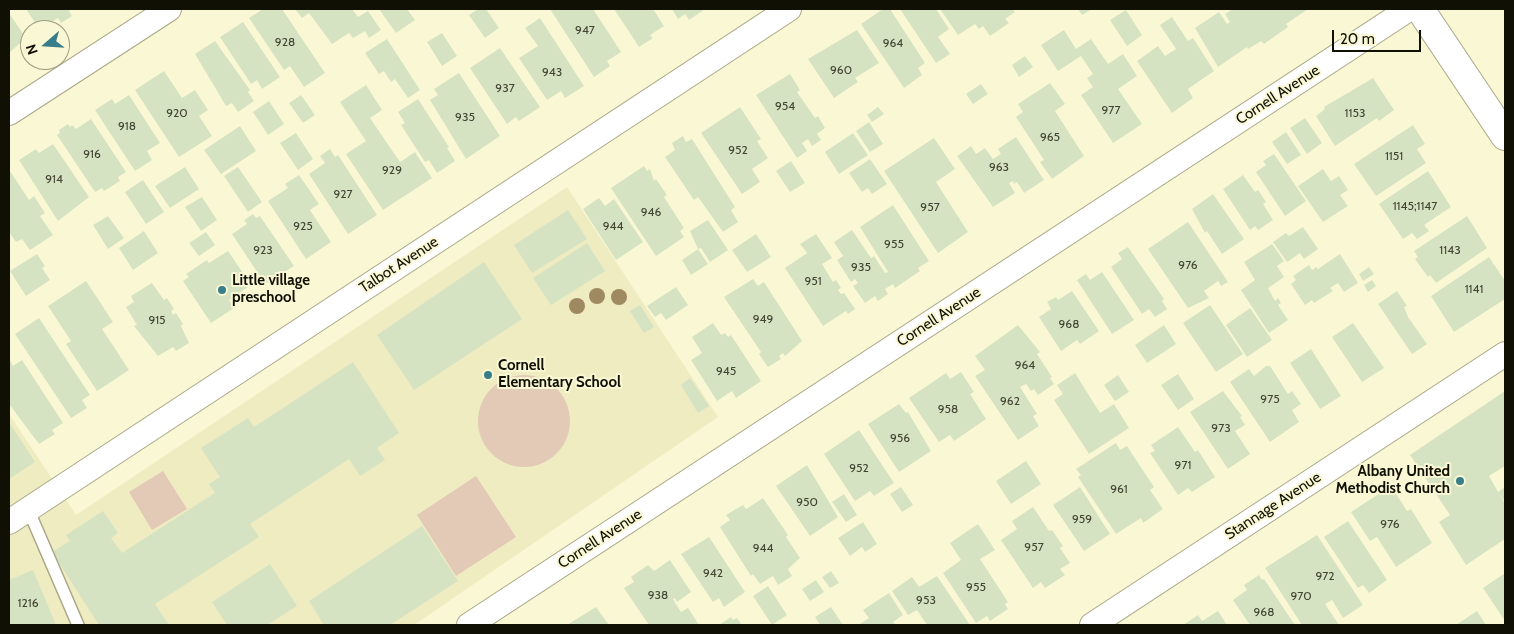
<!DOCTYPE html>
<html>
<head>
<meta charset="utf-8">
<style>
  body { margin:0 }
  #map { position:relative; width:1514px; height:634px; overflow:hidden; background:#faf8d4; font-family:Cabin,sans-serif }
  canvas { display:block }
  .frame { position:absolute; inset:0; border:10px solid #111005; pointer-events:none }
  .north { position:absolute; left:20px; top:20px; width:50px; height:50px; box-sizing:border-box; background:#faf8d4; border:1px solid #9d9b81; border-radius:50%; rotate:251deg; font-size:14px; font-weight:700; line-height:20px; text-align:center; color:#111005 }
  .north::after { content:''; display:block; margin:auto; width:18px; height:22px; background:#387d8a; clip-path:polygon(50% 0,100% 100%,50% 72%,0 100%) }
  .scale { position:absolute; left:1332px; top:30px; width:89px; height:22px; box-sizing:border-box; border:2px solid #111005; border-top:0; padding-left:6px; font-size:15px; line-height:18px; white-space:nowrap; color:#111005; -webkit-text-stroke:4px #faf8d4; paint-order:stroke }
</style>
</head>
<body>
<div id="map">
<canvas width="1514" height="634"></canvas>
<div class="frame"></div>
<div class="north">N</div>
<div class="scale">20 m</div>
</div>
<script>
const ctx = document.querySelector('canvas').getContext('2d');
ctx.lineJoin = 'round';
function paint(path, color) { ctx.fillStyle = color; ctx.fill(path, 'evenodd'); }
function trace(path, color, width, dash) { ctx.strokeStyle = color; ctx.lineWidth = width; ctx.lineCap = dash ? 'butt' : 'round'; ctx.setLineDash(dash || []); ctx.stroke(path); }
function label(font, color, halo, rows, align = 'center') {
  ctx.font = font + ' Cabin,sans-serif'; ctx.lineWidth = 4; ctx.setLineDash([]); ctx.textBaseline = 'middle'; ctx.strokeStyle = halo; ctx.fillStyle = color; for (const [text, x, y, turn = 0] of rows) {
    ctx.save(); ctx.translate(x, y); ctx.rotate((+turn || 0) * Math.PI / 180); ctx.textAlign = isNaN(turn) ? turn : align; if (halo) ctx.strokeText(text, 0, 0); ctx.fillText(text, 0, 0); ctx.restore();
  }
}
paint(new Path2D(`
  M567,187L718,417L414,625H9V414L76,515Z`), '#efecc1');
paint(new Path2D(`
  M478 421a46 46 0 1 1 92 0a46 46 0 1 1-92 0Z
  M163,471L187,509L152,530L129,492Z
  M476,476L516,537L456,576L417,515Z`), '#e2cab6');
paint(new Path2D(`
  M26,9H72L69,11L72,16L61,23L58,18L40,30Z
  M263,9H282L325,73L304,87L290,66L284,70L249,18Z
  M295,9H352L358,17L368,11L381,30L369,38L365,31L353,38L349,33L332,44L309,13L302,18Z
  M379,9H407L415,20L396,33Z
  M478,9H486L499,28L485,38L469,15Z
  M550,9H593L621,52L607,61L610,66L594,77Z
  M614,9H653L664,26L650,35L653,38L639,47Z
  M672,9H705L689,20L685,14L678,19Z
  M883,9H890L925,63L918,68L922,75L904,88L861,24Z
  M900,9H936L949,29L938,37L950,54L936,63Z
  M940,9H1012L1015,12L1005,19L1009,23L990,36L983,26L979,29L975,24L958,35Z
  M1078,9H1092L1082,15Z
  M1233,9H1308L1286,24L1288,27L1264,44L1261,41L1248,49L1247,47L1218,67L1195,28L1219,12L1227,24L1230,22L1225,14Z
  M1126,10L1142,35L1127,46L1110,20Z
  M9,13L26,38L9,53Z
  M1172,17L1188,41L1193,38L1214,71L1188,89L1193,98L1172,113L1137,61L1158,46L1165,56L1176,49L1160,25Z
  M540,18L584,86L565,98L561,91L547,100L519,58L538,46L525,28Z
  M243,22L280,77L262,89L257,80L251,84L220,37Z
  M857,30L879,63L855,78L858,82L834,98L808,59Z
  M1064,30L1076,49L1091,39L1108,64L1123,54L1137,76L1118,89L1142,124L1113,143L1081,95L1093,87L1087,78L1093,74L1081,56L1058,71L1041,45Z
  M442,33L457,56L442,66L427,42Z
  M387,39L420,90L408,98L395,79L391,82L384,71L379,74L365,53Z
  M215,41L250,90L248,92L254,101L238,112L232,103L226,106L195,54Z
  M500,48L540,107L519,121L516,117L507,124L470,68Z
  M1025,56L1033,67L1019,77L1012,65Z
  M164,71L182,98L195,90L208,110L199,116L212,136L179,157L135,90Z
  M459,73L500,136L466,159L430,100L438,95L434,89Z
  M790,74L800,90L797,92L815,118L818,116L825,128L817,134L821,140L812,146L808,139L802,143L807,151L797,158L756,95Z
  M1373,78L1394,110L1379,121L1377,118L1335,146L1316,116L1325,109L1324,107Z
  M1050,83L1065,104L1055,111L1084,156L1052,179L1040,162L1044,160L1016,117L1023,112L1018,104Z
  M981,84L988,94L973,104L966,94Z
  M366,85L382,110L370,118L400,162L415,152L432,178L383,210L346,154L366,141L340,102Z
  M129,95L160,143L147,151L152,160L135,171L95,110L112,99L115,104Z
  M301,95L315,115L303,123L289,103Z
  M418,99L449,147L447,148L455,161L437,173L429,160L425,162L401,125L405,123L398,112Z
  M269,101L284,124L268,135L253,112Z
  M740,107L761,139L757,141L768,158L752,169L760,182L742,194L701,133Z
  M878,107L884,114L872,122L867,115Z
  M1305,118L1322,143L1307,154L1290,128Z
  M91,119L126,172L118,177L120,181L104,191L102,188L95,192L57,135L60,133L59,130L68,124L70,127L72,125L76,129Z
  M869,122L883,144L870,152L856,131Z
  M1413,125L1425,144L1417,149L1426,163L1376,196L1354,164Z
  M240,126L256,151L221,174L204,150Z
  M1286,132L1301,155L1287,164L1272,142Z
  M296,133L313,159L298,170L280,143Z
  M853,133L868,155L839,174L825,152Z
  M683,136L686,142L692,139L735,207L731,210L738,222L723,232L698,197L694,200L665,157L675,150L672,143Z
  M1016,137L1044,180L1024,193L1017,182L1014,184L1013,181L1009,183L1015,193L993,207L957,156L971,146L976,154L985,148L993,159L1001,154L998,149Z
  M934,138L955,169L936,182L968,232L938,253L884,171Z
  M53,144L89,197L58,221L19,160L36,149L39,153Z
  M330,149L335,157L338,155L377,215L348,234L309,174L325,163L320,156Z
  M1274,154L1306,201L1285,216L1256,172L1266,165L1263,161Z
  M870,159L887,184L872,194L868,188L862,192L849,173Z
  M791,161L805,183L790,192L776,171Z
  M644,166L647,171L650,169L654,181L656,179L667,195L664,197L684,228L680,231L684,237L656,256L611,188Z
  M185,167L199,189L170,208L155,186Z
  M238,167L262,202L248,212L224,176Z
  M1323,169L1331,181L1339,176L1348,190L1340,195L1348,206L1323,222L1298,186Z
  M10,171L29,200L34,196L45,213L40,216L53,235L30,250L22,239L16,242L9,232Z
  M1428,171L1451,207L1424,225L1429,231L1417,239L1412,233L1403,239L1379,204Z
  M299,175L319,204L310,210L331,242L306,259L268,201L288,188L285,184Z
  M1243,175L1255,192L1258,190L1266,202L1263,204L1273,220L1258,230L1255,226L1250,230L1223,189Z
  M143,180L164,212L146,224L125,192Z
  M1213,194L1244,239L1222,254L1207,231L1205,233L1192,209Z
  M202,197L217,220L201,231L185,207Z
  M599,198L605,206L614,199L643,242L616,260L583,209Z
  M893,205L929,261L918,268L920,271L895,288L893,284L885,289L888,294L878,301L875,296L865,303L853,286L858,283L855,279L851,282L837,260L843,256L834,242L852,230L871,258L874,256L885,273L888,272L860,227Z
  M568,210L587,239L532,273L514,245Z
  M253,214L256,218L260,216L294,266L265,284L232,234L247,224L244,220Z
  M108,216L124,238L108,249L93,225Z
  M1467,216L1487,248L1436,283L1430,275L1428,277L1415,259L1418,257L1414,251Z
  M708,220L728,250L710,262L701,248L698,249L690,231Z
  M1188,222L1228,282L1221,286L1218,281L1204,291L1209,298L1188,308L1148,249Z
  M1303,227L1318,249L1304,259L1300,253L1287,262L1273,242L1286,233L1289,236Z
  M144,231L158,253L133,270L119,248Z
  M206,232L215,245L199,256L189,243Z
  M756,234L771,257L747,272L732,250Z
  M816,234L832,258L822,264L833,282L836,280L841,288L838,290L841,294L844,293L855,309L848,314L846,311L823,326L785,268L807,253L800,244Z
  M587,243L605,271L551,305L533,278Z
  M1272,244L1284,261L1277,266L1284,277L1268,288L1275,301L1278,298L1281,303L1278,305L1288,320L1269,333L1241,290L1255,280L1244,262Z
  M1128,247L1164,299L1162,301L1167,309L1155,317L1149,309L1142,314L1111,267L1122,259L1118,253Z
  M698,249L708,264L691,275L682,260Z
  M228,251L251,285L229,300L234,308L211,323L183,281L189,277L186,274L207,260L209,263Z
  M37,254L45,266L42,268L50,280L26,296L10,271Z
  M1340,254L1358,283L1344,292L1338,283L1330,288L1333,291L1314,303L1312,300L1305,305L1291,284L1296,280L1293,276L1309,265L1312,270L1316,267L1318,269Z
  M1489,257L1505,281V299L1454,332L1431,296Z
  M484,262L522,319L414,390L377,335Z
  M1369,267L1374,274L1363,281L1359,274Z
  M1102,272L1134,320L1112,334L1077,280L1086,274L1090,280Z
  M753,279L758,286L764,282L802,341L785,356L783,353L779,356L781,359L768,367L759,354L761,352L724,297Z
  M1372,280L1376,286L1368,292L1364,285Z
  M86,281L113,322L102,329L129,370L97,391L66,344L71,341L48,306Z
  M152,283L164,300L167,298L174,309L171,311L173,315L176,313L183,324L181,326L189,343L176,351L173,347L158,356L134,326L137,325L126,307L134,302L131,296Z
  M676,287L688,305L666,320L661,313L655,317L647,306Z
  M1072,291L1099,331L1080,344L1077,340L1061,351L1039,317L1051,309L1047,302L1056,297L1058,300Z
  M1397,291L1407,306L1404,307L1408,317L1427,344L1412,354L1378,304Z
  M640,305L654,327L644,333L630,311Z
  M1210,305L1243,354L1216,372L1183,323Z
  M1250,308L1272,340L1247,357L1226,325Z
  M39,318L90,395L82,400L87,408L71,418L15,334Z
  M713,323L721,335L725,333L728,337L731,335L761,381L736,398L732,391L717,401L691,360L702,353L692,337Z
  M1353,323L1384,368L1362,382L1332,337Z
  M1018,325L1040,352L1037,354L1052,377L1050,378L1054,384L1038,395L1034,389L1031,391L1026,384L1020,387L1037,414L1033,416L1039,426L1018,440L975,376L985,370L975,356Z
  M1164,325L1176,344L1147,363L1135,345Z
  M1311,349L1341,396L1320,409L1290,363Z
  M9,358L13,366L22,360L63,423L52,430L55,434L39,444L9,404Z
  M353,362L399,433L377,448L385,460L360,476L349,459L250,524L259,537L155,604L169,625H99L52,552L70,541L66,535L103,511L118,533L111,538L122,553L215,493L209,484L220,477L201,448L248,418L254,427Z
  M1266,366H1270L1288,394L1292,391L1301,404L1292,410L1299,422L1270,442L1230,382L1249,369L1254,376Z
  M961,372L974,392L970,394L986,419L954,441L950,435L939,442L909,398L946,373L950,379Z
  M1075,373L1100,413L1114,404L1129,428L1089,454L1054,400L1063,394L1057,385Z
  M1178,374L1194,399L1178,410L1161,385Z
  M1118,375L1129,392L1115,401L1104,385Z
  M690,378L709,406L698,413L681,385Z
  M1223,391L1242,416L1240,417L1245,425L1235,431L1250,454L1228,469L1190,412Z
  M1505,391V466L1489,476L1505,504V539L1466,565L1439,522L1450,515L1410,455Z
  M899,404L906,413L908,412L931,451L899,472L868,424Z
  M9,422L35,462L9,479Z
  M1178,427L1195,452L1198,450L1215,477L1192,492L1188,488L1178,495L1150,453L1155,451L1151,445Z
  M859,430L894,483L874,496L870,491L855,501L824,454Z
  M1116,443L1120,450L1127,446L1154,487L1150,490L1163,509L1143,523L1141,518L1116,534L1078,477L1081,475L1076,469Z
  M1026,461L1041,484L1011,504L996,481Z
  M807,465L838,517L810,536L776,486Z
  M1391,486L1407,511L1411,509L1432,543L1396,567L1377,537L1370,541L1351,512Z
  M901,487L913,505L902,512L890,494Z
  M1080,487L1110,534L1084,551L1053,505Z
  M1505,487V502L1498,492Z
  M844,494L857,515L846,522L832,502Z
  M763,498L788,535L786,537L800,558L788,569L792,576L778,585L773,576L760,584L753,574L751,576L720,527L730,520L726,515L743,505L746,509Z
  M1033,507L1049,531L1052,530L1063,546L1060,548L1070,563L1060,569L1065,575L1045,588L1041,582L1033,588L1001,540L1017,529L1012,521Z
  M1348,521L1387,580L1369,593L1363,585L1358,588L1324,537Z
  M863,522L877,544L865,552L862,547L850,556L838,538Z
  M978,524L995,550L980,559L1008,602L1005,604L1008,609L990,621L987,616L976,623L943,573L961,560L950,543Z
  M422,526L458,581L390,625H324L309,601Z
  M1317,535L1363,605L1343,618L1332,600L1325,604L1339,625H1302L1265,568Z
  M709,537L745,592L724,607L719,598L713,602L681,554Z
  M670,560L691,592L677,602L675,598L673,599L681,612L688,608L699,625H649L624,588L634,582L631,577L648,565L654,571Z
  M270,564L297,606L267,625H227L212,602Z
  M33,570L56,625H9V580Z
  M831,571L839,583L830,588L822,577Z
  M1505,573V621L1483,588Z
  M1259,575L1262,580L1264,579L1295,625H1250L1233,600L1247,590L1244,585Z
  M937,576L970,625H927L917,610L908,615L892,591L912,577L919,587Z
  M816,580L824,592L810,601L802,589Z
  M768,586L787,615L772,625L753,596Z
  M889,593L903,615L893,622L896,625H858L869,618L863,610Z
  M596,607L609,625H567Z
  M831,607L843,625H820L815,617Z
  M1218,611L1227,625H1183L1198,615L1202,621Z
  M1477,611L1486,625H1456Z
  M731,617L733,620L737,618L742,625H719Z`), '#d6e3c2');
const service = new Path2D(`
  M28,509L78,625`);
const minor = new Path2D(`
  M9,113L169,9
  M9,522L789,9
  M469,625L1409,9
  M1092,625L1505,354`);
const secondary = new Path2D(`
  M1420,9L1505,136`);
trace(service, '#aaa786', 14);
trace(minor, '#aaa786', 26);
trace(secondary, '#aaa786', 30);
trace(service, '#fff', 11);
trace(minor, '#fff', 24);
trace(secondary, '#fff', 28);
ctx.fillStyle = '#9f8961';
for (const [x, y] of [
  [597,296],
  [619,297],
  [577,306]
]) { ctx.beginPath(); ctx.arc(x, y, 8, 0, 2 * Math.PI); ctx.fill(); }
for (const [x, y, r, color] of [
  [222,290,5,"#387d8a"],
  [488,375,5,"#387d8a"],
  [1460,481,5,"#387d8a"]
]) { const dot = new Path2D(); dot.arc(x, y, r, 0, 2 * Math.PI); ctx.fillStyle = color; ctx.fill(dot); trace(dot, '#faf8d4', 2); }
label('12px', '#424534', null, [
  ["947",585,30],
  ["928",285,42],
  ["964",893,43],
  ["960",841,70],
  ["943",552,72],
  ["937",505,88],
  ["954",785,106],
  ["977",1111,110],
  ["920",177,113],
  ["1153",1355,113],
  ["935",465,117],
  ["918",127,126],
  ["965",1050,137],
  ["952",738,150],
  ["916",92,154],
  ["1151",1394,156],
  ["963",999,167],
  ["929",392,170],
  ["914",54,179],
  ["927",343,194],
  ["1145;1147",1415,206],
  ["957",930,207],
  ["946",651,212],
  ["925",303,226],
  ["944",613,226],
  ["955",894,244],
  ["923",263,250],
  ["1143",1450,250],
  ["976",1188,265],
  ["935",861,267],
  ["951",813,281],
  ["1141",1474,289],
  ["949",763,319],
  ["915",157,320],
  ["968",1069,324],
  ["964",1025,365],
  ["945",726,371],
  ["975",1270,399],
  ["962",1010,401],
  ["958",948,409],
  ["973",1221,428],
  ["956",900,438],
  ["971",1183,465],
  ["952",859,468],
  ["961",1119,489],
  ["950",807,502],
  ["959",1082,519],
  ["976",1390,524],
  ["957",1034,547],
  ["944",763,548],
  ["942",713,573],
  ["972",1325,576],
  ["955",976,587],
  ["938",658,595],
  ["970",1301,596],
  ["953",926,600],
  ["1216",28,603],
  ["968",1264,612]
]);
label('15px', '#111005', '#faf8d4', [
  ["Cornell Avenue",1278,95,-33],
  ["Talbot Avenue",399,265,-33],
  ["Cornell Avenue",939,317,-33],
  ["Stannage Avenue",1273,506,-33],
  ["Cornell Avenue",600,539,-33]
]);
label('bold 15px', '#111005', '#faf8d4', [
  ["Little village",232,281],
  ["preschool",232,298],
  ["Cornell",498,366],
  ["Elementary School",498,383],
  ["Albany United",1450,472,"right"],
  ["Methodist Church",1450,489,"right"]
], 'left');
</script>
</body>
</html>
